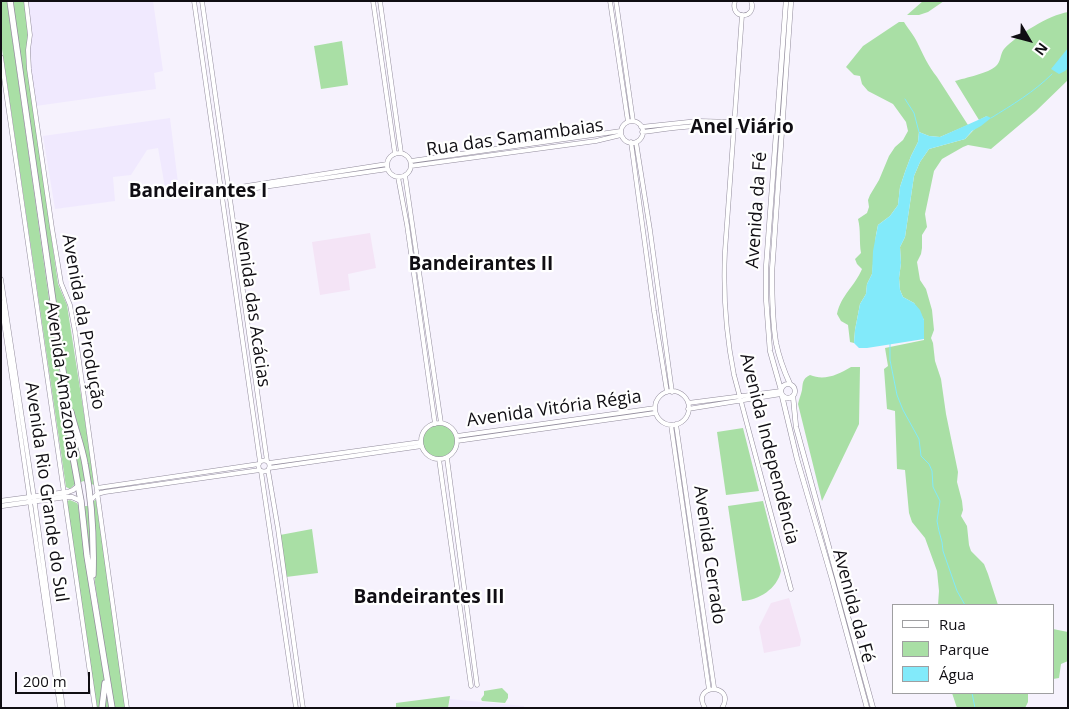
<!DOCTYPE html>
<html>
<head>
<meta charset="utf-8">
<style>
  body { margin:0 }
  #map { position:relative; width:1069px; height:709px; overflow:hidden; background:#f6f2fd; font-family:"Open Sans",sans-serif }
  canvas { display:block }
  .frame { position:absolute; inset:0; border:2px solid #100e13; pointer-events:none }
  .legend { position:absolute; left:892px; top:604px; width:162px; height:90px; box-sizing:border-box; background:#fff; border:1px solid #9f9fa1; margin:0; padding:6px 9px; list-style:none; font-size:15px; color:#100e13 }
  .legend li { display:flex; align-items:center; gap:10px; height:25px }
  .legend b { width:25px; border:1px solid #9f9fa1 }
  .north { position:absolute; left:1004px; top:15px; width:50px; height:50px; -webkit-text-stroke:4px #fff; paint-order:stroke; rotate:127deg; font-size:14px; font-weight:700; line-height:20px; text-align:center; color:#100e13 }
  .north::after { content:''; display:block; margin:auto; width:18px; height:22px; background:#100e13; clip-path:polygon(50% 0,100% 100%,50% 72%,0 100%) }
  .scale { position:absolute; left:15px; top:672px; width:75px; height:22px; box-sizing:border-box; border:2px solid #100e13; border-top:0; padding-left:6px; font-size:15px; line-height:18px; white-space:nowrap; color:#100e13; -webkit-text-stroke:4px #fff; paint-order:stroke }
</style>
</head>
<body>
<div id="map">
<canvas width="1069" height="709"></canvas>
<div class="frame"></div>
<ul class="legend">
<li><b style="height:6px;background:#fff"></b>Rua</li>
<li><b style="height:14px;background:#a9dfa5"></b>Parque</li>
<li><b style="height:14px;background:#82eafa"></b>Água</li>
</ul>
<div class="north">N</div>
<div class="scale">200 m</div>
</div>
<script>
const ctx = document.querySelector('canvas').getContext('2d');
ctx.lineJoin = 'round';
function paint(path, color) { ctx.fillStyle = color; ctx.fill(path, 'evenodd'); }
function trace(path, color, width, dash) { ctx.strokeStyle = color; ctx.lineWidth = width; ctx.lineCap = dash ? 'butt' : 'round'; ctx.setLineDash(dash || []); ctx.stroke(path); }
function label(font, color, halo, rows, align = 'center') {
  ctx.font = font + ' "Open Sans",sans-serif'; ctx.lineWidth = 4.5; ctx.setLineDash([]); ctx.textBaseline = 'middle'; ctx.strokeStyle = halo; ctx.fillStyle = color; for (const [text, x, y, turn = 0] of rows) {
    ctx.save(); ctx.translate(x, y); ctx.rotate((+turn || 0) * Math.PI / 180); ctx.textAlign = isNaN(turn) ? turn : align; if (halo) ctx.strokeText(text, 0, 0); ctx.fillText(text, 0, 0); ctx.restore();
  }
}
paint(new Path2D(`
  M27,1H153L163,71L154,73L156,89L36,106L29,60Z
  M170,118L179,191L166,193L158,148L147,150L131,175L113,177L115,201L55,209L43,136Z
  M450,699L524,706V708H448Z`), '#f0e9fe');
paint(new Path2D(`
  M370,233L376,268L348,274L350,290L320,295L312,242Z
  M789,598L801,640L800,646L764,653L759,627L771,603Z`), '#f4e4f6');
paint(new Path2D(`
  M1,1H7L75,484L70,489L66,487L2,49Z
  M11,1H24L28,35L26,59L58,284L67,305L95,485H94L89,483L82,438L69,399Z
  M923,1H944L928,12L919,15H907Z
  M1068,12V80L1036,111L991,149L968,145L963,147L942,159L934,171L925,214L927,227L922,235V248L921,254L917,262L920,280L926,289L932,310L934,330L931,338L933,343L935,361L941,379L946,414L958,472L957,482L962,501L963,510L961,516L967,526L969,545L971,551L984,564L988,574L998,605H938L939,591L937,571L925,538L912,522L909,513L905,470L897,469L895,411L887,409L884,369L888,366L885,348L924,340V320L914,303L903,297L900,290L899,278L901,263L900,247L905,237L914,176L920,162L929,149L965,139L987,116L979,120L955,81C965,78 989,73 996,66C1001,62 1000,54 1004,49C1017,35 1049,15 1068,12Z
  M899,22H904C908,29 914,35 917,42C923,54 928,66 937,77L968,125L940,137L929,136L919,132L918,142L911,156L905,172L900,187L898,205L890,216L878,225L876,235L872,274L867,284L866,294L860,304L855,330L854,343L850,342L848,325L841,321L837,314C841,295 855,286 862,269L857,264L855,259L861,253C859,242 861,230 858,219L867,213L869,207L868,200L870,195L879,180L889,156L895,147L903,140L908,131L906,122L893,104L868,91L862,84L860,76L854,75L846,67L863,46Z
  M342,41L348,85L321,89L314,46Z
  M851,367H860L859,424L822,501L798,404C799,399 801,395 802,390C803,383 802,379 810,375C824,381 838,375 851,367Z
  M69,414L75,430L87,482L83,481L80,483Z
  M422 442a17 17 0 1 1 34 0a17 17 0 1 1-34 0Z
  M743,428L759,491L726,495L717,432Z
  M70,500L77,503L78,505L86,564L100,643L109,708H97L67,501Z
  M95,500H96L126,708H115L111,688L95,583L92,504Z
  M763,501L781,571C777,589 759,600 742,601L728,506Z
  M83,506H88L91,523V568Z
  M312,529L318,573L286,577L280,535Z
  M1053,629L1068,632V661L1061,664L1059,678L1053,679Z
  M502,688L508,694V698L505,703L482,701L481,699L484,695V691Z
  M952,693H1028V702L1025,708H957Z
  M450,696L448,708H396V703Z`), '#a9dfa5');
paint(new Path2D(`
  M1068,48V68L1065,71L1059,74L1051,69Z
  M987,116L991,118L981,126L972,131L965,139L929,149L920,162L914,176L905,237L900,247L901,263L899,278L900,290L903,297L914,303L920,310L924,320V339L867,348H859L854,343L855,330L860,304L866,294L867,284L872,274L873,251L878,225L890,216L898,205L900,187L905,172L911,156L918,142L919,132L929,136L940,137Z`), '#82eafa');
trace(new Path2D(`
  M905,99L914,113L919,132
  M991,118C1012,105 1034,92 1052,74
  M890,344V360L897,395L903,410L919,439L921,456L929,464L932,471L933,487L940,501L937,521L939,531L942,542L943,551L957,591L965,605
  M972,693L975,708`), '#82eafa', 1);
const tertiary = new Path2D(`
  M26,1L30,35L28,50L29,69L52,228L61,283L70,305L75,332L127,708
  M194,1L260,462
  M202,1L267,461
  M373,1L395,154
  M380,1L401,153
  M610,1L628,122
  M616,1L633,121
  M735,1C729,20 758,20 751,1
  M742,15L725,251C723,292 726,335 734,375L791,589
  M1,57L95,708
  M621 132a11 11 0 1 1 22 0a11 11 0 1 1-22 0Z
  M641,127L698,121L735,122L782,126
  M642,132C667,129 691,125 716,125C738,125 759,129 781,131
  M631,142L654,311L667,392
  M636,142L650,230L672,392
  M387 165a12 12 0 1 1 24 0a12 12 0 1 1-24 0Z
  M411,161L621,131
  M411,166L596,141L621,135
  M405,175L441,423
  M398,177L407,225L435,424
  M221,190L387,164
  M222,193L388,169
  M1,279L34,497L63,708
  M1,302L60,708
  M655 408a17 17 0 1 1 34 0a17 17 0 1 1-34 0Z
  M688,403L781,391
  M688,409L781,394
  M421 441a18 18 0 1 1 36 0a18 18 0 1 1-36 0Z
  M676,424L714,687L715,689
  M671,425L709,690
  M457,436L655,408
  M457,441L655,413
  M447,458L477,685
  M439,459L471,686
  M258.5 466a5.5 5.5 0 1 1 11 0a5.5 5.5 0 1 1-11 0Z
  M269,463L421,442
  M269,468L422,446
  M268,470L278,529L303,708
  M261,471L296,708
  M97,488L259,464
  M90,501L97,494L105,492L260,470
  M705,708C690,683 737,683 722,708`);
const secondary = new Path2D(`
  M781 391a7 7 0 1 1 14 0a7 7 0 1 1-14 0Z
  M790,384C784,371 779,357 776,343C772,319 772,295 772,271L791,1
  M781,390L770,351L766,298V268L786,1
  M782,396L797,459L832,579L867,708
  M793,396L796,427L873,708
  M1,501L68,492L73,490L78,486
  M1,506L65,497H72L81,501`);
const trunk = new Path2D(`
  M10,1L66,392L71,446L81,501L87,556L112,708
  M71,412C75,429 82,446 85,464C92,500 94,538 93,575
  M102,708L105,683`);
trace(tertiary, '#928c9c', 5);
trace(secondary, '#928c9c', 5.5);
trace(trunk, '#928c9c', 7);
trace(tertiary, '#fff', 4);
trace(secondary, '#fff', 4.5);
trace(trunk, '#fff', 5.5);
label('18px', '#100e13', '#fff', [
  ["Rua das Samambaias",515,138,-8],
  ["Avenida da Fé",757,210,-86],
  ["Avenida das Acácias",252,304,82],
  ["Avenida da Produção",83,322,80],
  ["Avenida Amazonas",62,380,82],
  ["Avenida Vitória Régia",554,409,-8],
  ["Avenida Independência",769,449,76],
  ["Avenida Rio Grande do Sul",46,492,82],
  ["Avenida Cerrado",709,555,82],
  ["Avenida da Fé",853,606,75]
]);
label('bold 19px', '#100e13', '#fff', [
  ["Anel Viário",742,128],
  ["Bandeirantes I",198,192],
  ["Bandeirantes II",481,265],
  ["Bandeirantes III",429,598]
]);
</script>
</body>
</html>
